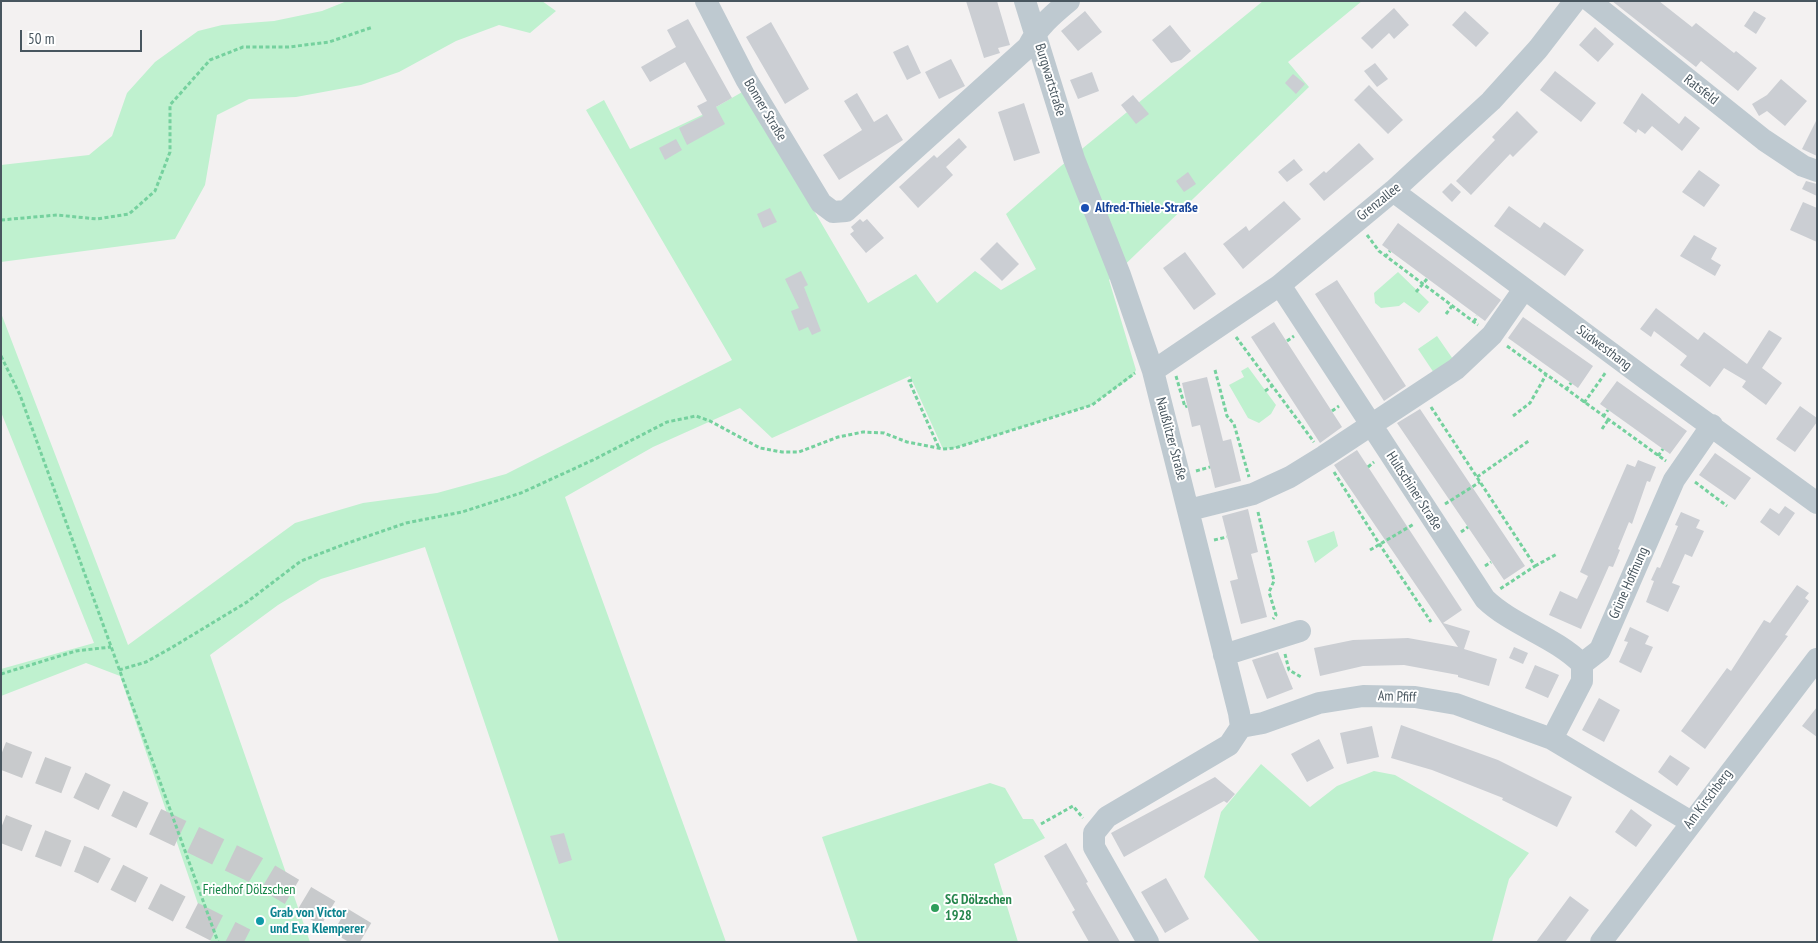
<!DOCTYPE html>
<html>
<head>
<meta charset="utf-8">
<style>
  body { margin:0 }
  #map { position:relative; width:1818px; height:943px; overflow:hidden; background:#f3f1f1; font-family:"PT Sans Narrow",sans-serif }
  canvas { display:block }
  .frame { position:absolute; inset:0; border:2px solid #48565f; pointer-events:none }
  .scale { position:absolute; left:20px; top:30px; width:122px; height:22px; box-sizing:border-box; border:2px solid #48565f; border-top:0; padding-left:6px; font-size:15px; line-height:18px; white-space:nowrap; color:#48565f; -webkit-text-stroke:4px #fff; paint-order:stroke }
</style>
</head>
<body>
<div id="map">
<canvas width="1818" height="943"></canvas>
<div class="frame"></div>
<div class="scale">50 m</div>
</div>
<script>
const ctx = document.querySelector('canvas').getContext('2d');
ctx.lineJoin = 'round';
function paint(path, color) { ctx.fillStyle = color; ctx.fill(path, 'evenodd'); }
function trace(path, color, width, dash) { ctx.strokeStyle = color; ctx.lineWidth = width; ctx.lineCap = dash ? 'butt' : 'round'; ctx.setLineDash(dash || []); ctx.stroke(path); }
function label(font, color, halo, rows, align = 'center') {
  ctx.font = font + ' "PT Sans Narrow",sans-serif'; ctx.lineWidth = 4; ctx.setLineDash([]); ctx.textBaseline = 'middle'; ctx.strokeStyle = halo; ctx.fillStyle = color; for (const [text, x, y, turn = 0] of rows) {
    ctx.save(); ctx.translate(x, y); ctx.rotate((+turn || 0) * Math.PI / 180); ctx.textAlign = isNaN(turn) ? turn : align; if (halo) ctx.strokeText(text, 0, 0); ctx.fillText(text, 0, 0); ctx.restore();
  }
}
paint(new Path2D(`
  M347,1H542L556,11L530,33L499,25L456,41L399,72L361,85L296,97L249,99L217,115L205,185L175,239L1,262V165L89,155L112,136L127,93L155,62L198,31L222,25L274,21L322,11Z
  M1263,1H1362L1288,62L1309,87L1109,280L1136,370L1133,376L1092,405L955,448L943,449L910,376L772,438L740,408L653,447L565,497L726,942H559L425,547L321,579L278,605L210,655L310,942H211L120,676L86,663L1,696V669L94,643L1,412V313L128,645L295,523L363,503L437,493L506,474L732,360L586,110L604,100L630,149L702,115L744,91L868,303L916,274L937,303L975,271L1001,290L1036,269L1006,214L1061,166Z
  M1398,272L1429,302L1419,313L1404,302L1399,306L1381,308L1375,303L1374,293Z
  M1437,336L1455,362L1436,376L1418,349Z
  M1248,367L1276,405L1271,414L1259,423L1248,418L1229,385L1244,377L1241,371Z
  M1334,531L1338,546L1315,563L1307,541Z
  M1261,764L1310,807L1337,786L1374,771L1395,775L1529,853L1509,879L1492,942H1260L1204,877L1221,812Z
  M990,783L1005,788L1023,819H1033L1045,838L994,864L1018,942H858L822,837Z`), '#bff1cf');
paint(new Path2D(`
  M966,1H997L1010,45L998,48L1000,53L984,58Z
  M1612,1H1659L1692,27L1696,23L1734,53L1736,51L1757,68L1738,91L1701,61L1696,67Z
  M1394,8L1409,25L1394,39L1389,33L1372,49L1361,38Z
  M1085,11L1102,32L1078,51L1061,31Z
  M1465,11L1489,33L1476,47L1452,25Z
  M1754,11L1766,18L1756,34L1744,26Z
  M688,19L732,98L716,107L725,124L687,145L679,128L703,116L697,106L707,101L685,62L650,82L641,67L676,47L667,30Z
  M771,22L809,89L785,104L746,37Z
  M1170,25L1191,51L1181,60L1171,63L1152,40Z
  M1595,27L1614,44L1598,62L1579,45Z
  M908,45L921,73L907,80L893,52Z
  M951,59L965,86L939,99L925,72Z
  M1375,63L1388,79L1377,87L1364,71Z
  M1555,71L1596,103L1581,122L1540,90Z
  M1092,72L1099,91L1078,99L1070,80Z
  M1293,74L1305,84L1296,94L1285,83Z
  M1781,79L1807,101L1785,126L1767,111L1759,116L1752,104L1767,95Z
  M1369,85L1403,120L1388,134L1354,100Z
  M857,93L874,122L887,114L903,140L839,180L823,155L862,130L844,101Z
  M1642,93L1679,124L1685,116L1700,128L1682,151L1652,126L1645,134L1638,129L1636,133L1623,123Z
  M1133,95L1149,114L1136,124L1121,105Z
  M1024,103L1040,153L1014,161L998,112Z
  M1517,111L1538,132L1513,157L1510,154L1471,195L1456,181L1495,140L1492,137Z
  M1817,119V156L1802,149Z
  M959,138L967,147L946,167L953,175L918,208L899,187L934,155L937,158Z
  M676,139L682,150L665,160L659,148Z
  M1359,143L1374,159L1324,201L1309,184L1324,171L1326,173Z
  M1294,159L1303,170L1287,182L1278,172Z
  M1699,170L1720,185L1704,207L1682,192Z
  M1188,172L1196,184L1184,192L1176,181Z
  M1806,181L1817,184V196L1802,189Z
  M1451,183L1461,192L1452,202L1442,192Z
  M1284,201L1301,219L1243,269L1223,244L1246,226L1249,231Z
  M1803,202L1817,208V242L1790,230Z
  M1509,206L1540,228L1544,222L1584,250L1565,276L1494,226Z
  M770,208L777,222L763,228L757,214Z
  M860,219L863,222L867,219L884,238L866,253L850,234L854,231L851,227Z
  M1398,223L1501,300L1485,321L1382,245Z
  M1694,235L1717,248L1711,259L1721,265L1715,276L1680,256Z
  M997,242L1019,264L1002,281L980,259Z
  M1185,252L1216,294L1194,310L1163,268Z
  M801,271L808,285L804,287L821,331L812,335L808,327L799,331L791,311L799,308L785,279Z
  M1337,280L1406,386L1384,401L1315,294Z
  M1656,308L1698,340L1704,332L1747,364L1769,330L1782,338L1762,368L1782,383L1766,405L1742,387L1746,381L1724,368L1710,387L1680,365L1687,356L1654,331L1651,337L1640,329Z
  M1523,317L1593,366L1578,388L1508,338Z
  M1274,322L1342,427L1320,443L1251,337Z
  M1207,377L1223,441L1231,439L1241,481L1215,488L1200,425L1192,427L1182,383Z
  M1617,381L1687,431L1670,454L1600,404Z
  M1800,406L1817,418V422L1795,452L1776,439Z
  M1420,409L1525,566L1504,580L1397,423Z
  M1357,450L1462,610L1443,623L1470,631L1464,649L1497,659L1489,686L1458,677V675L1404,665L1363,666L1320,676L1314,648L1353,640L1408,638L1458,647L1334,465Z
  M1715,453L1751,478L1735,500L1699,475Z
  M1638,460L1656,467L1650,482L1647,481L1632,524L1629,522L1618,549L1620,550L1613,567L1609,566L1581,629L1549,615L1560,591L1577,599L1588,576L1580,572L1627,464L1635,467Z
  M1785,506L1795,513L1779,536L1760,522L1770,508L1779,514Z
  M1248,509L1258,552L1251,554L1267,617L1241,624L1230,581L1238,579L1222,516Z
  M1681,512L1700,520L1696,528L1704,531L1692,557L1685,554L1672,583L1680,586L1668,612L1646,602L1654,581L1651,580L1657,567L1660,568L1678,526L1675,525Z
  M1797,585L1809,593L1805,598L1809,601L1785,635L1788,636L1705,749L1681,731L1727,668L1731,671L1764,620L1770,623Z
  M1630,627L1649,636L1645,644L1653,647L1641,673L1619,662L1628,642L1624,641Z
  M1514,647L1528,653L1523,664L1509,658Z
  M1278,652L1293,689L1267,699L1252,660Z
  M1535,665L1559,675L1548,698L1525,688Z
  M1599,698L1620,710L1604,742L1582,730Z
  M1817,707V737L1802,726Z
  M1401,725L1498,760L1572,797L1557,827L1502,800L1503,798L1432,770L1391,758Z
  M1372,726L1379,757L1347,764L1340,733Z
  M1319,739L1334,768L1307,782L1291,754Z
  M1670,755L1690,768L1677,786L1658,772Z
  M1215,777L1235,794L1227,803L1224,801L1124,857L1111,833Z
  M1631,809L1652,825L1636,847L1615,832Z
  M564,833L572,860L559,864L550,836Z
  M1066,843L1088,882L1086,883L1120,942H1089L1072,912L1075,910L1044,856Z
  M1166,878L1189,919L1165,933L1141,892Z
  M1570,896L1589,910L1565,942H1536Z`), '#cbced3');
trace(new Path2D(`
  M1,755L79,785L252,868L376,942
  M1,828L85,861L244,942`), '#c8cacc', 28, [28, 14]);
trace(new Path2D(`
  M1,220L57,215L97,219L129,214L155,191L170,152V105L210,60L243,47H289L329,42L373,27
  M1367,235L1379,251L1478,325
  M1385,257L1390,251
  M1416,292L1427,279
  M1446,314L1452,306
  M1474,322L1477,316
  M1236,337L1314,442
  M1287,341L1294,336
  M1507,346L1666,461
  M1,356L20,395L218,942
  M1215,370L1227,416L1234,424L1249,477
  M1176,376L1185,407L1187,406
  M912,380L909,381L939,448
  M1566,390L1571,383
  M1265,391L1272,386
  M1584,403L1606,372
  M1431,407L1535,566L1500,589
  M1332,411L1339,406
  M1513,416L1530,403L1546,375
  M1603,417L1608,410
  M1602,429L1608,420
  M1658,456L1663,449
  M1368,467L1374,462
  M1196,471L1210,467
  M1334,472L1380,545L1431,622
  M1477,477L1530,440
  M1695,482L1727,506
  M1445,504L1480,482
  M1258,512L1274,581L1269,592L1276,615L1273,619
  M1461,532L1468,527
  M1214,540L1227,537
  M1370,550L1414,524
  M1485,566L1491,562
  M1535,566L1557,554
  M1285,654L1289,670L1301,677
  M119,670L146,662L171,648L247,602L301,561L345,544L406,523L462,512L521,493L593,460L667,422L696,416L710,421L760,448L782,452H799L838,437L863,432L884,433L907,442L943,449L955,448L1092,405L1135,373
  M1,674L76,651L111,647
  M1041,824L1073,806L1083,818`), '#75d19e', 3, [4, 2.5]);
trace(new Path2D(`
  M706,1L746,79L821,203L833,212L846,211L1028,47C1038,27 1052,15 1069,1
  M1025,1L1074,159L1120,275L1153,371L1239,713L1241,727
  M1590,1L1764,140L1803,166L1817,171
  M1393,191L1646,379L1817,503
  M1280,285L1485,599C1513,626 1554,636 1582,664
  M1153,371L1280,285L1393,191L1491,101L1538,49L1575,1
  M1189,510L1253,494L1290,477L1324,456L1456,369L1492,335L1524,289
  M1224,655L1300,631
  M1582,664L1600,650L1674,480L1712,425
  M1552,739L1582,681V664
  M1148,942L1094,847V833L1107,817L1229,745L1241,727L1263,723L1319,703L1363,696L1415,697L1456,704L1552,739L1691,822
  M1601,942L1817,659`), '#bec9d0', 22);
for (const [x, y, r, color] of [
  [1085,208,5,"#1a4fb4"],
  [935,908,5,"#2e9e5b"],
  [260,921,5,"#0f9aa8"]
]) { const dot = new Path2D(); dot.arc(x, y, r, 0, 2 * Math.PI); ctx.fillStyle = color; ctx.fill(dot); trace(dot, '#fff', 2); }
label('14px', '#48565f', '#fff', [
  ["Burgwartstraße",1050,80,73],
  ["Ratsfeld",1701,90,38],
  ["Bonner Straße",765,110,59],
  ["Grenzallee",1379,202,-39],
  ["Südwesthang",1604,348,37],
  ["Naußlitzer Straße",1171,439,75],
  ["Hultschiner Straße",1414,491,57],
  ["Grüne Hoffnung",1629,583,-66],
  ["Am Pfiff",1397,697,2],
  ["Am Kirschberg",1708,799,-53]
]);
label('bold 14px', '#164399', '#fff', [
  ["Alfred-Thiele-Straße",1095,208]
], 'left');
label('14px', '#148546', '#fff', [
  ["Friedhof Dölzschen",249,890]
]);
label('bold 14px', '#27864d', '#fff', [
  ["SG Dölzschen",945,900],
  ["1928",945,916]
], 'left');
label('bold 14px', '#0d838f', '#fff', [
  ["Grab von Victor",270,913],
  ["und Eva Klemperer",270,929]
], 'left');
</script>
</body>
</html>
